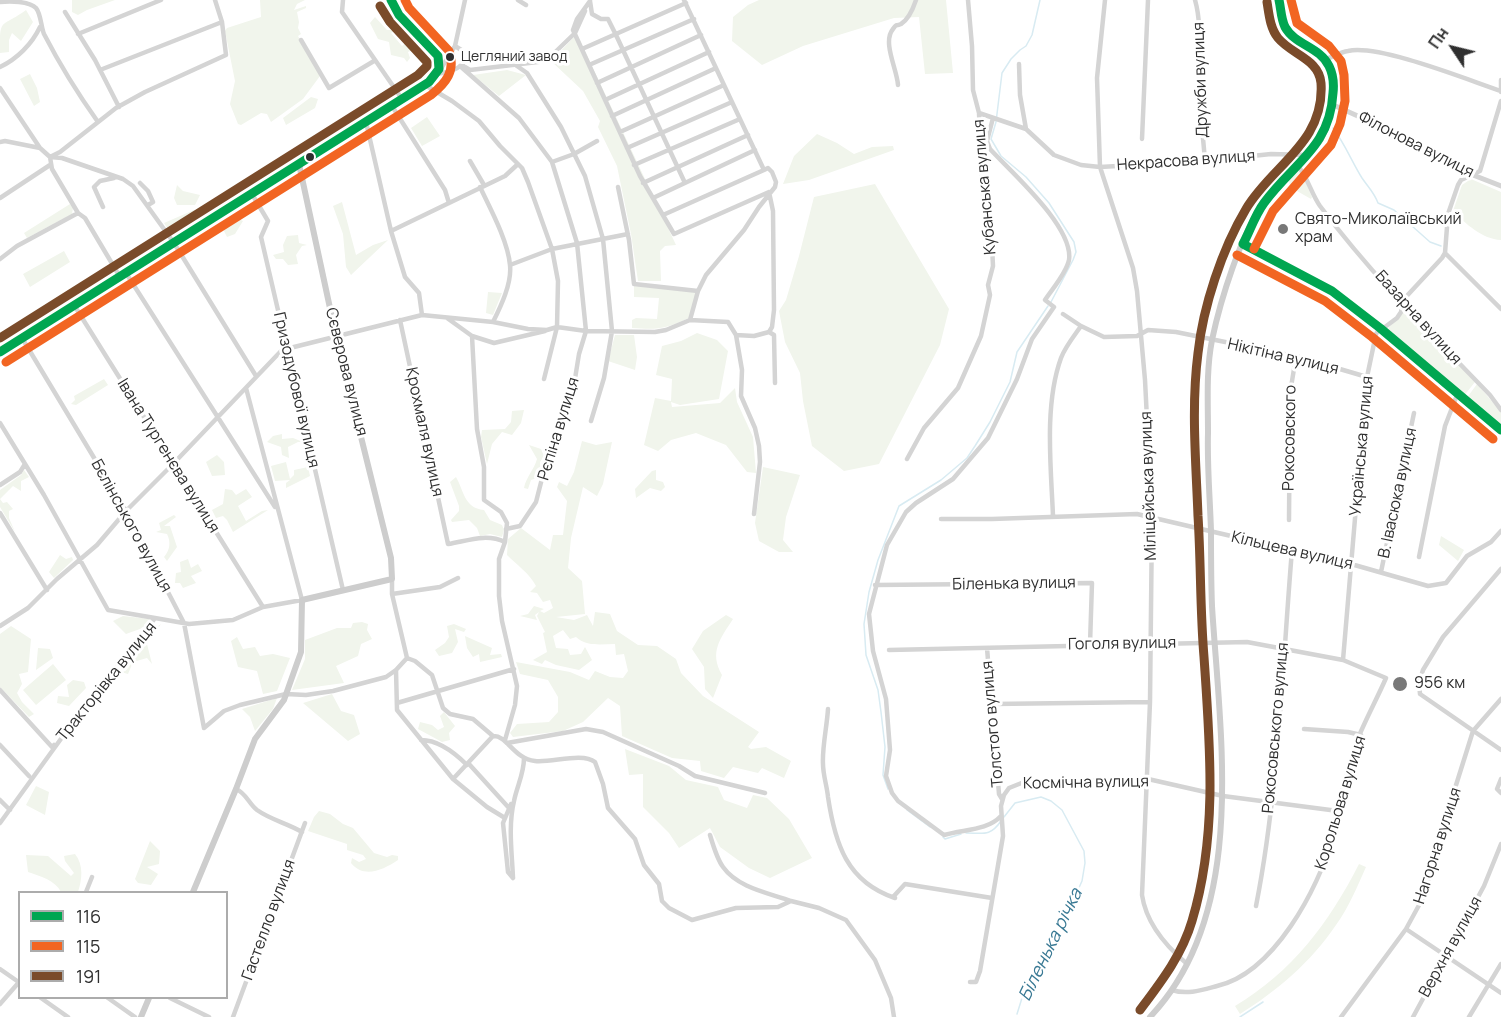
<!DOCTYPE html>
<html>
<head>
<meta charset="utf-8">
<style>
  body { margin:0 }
  #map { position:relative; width:1501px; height:1017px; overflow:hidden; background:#fff; font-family:Manrope,sans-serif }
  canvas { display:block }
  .legend { position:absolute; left:18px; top:891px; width:210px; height:108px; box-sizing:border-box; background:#fff; border:2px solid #acacac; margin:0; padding:8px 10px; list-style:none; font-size:18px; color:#2f2f2f }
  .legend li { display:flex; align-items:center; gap:12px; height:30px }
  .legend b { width:30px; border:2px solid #acacac }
  .north { position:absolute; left:1423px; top:18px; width:60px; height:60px; -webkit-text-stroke:4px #fff; paint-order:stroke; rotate:305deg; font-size:16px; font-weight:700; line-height:24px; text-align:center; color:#2f2f2f }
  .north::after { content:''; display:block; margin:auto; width:21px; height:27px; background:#2f2f2f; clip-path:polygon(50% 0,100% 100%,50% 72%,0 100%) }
</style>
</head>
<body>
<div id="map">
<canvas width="1501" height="1017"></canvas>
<ul class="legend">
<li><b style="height:8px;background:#00a651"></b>116</li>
<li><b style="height:8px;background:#f26522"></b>115</li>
<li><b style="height:8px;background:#7a4b2a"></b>191</li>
</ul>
<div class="north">Пн</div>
</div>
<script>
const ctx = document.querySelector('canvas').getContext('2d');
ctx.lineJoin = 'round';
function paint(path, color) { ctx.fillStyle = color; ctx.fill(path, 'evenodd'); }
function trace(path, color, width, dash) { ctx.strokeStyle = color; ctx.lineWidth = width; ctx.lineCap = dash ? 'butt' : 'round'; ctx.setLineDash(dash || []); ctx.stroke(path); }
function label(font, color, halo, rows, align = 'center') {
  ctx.font = font + ' Manrope,sans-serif'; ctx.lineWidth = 6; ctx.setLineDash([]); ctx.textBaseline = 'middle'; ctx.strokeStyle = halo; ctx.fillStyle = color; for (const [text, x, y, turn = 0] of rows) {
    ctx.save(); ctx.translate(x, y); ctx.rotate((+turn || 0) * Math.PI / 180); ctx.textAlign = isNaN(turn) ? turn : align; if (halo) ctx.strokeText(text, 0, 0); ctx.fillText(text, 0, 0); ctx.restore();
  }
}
paint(new Path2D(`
  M72,0H115L87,10L78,15L72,12Z
  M260,0H305L297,4L294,10L306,6V8L297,12L299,22L298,28L301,34L298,36L320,76L303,99L271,122L267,114L261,113L241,125L238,124L230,104L235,81L225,31L227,28L261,17Z
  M759,0H946L953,73L925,74L919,17L894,18L803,46L762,65L732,41L733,17L748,5Z
  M26,10L33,22L21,41L12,33L9,40V52L0,53C0,16 0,29 26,10Z
  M375,17L387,30H396L391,33L402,46L408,41L414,49L408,52L410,58L407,62L404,58L391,55L389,42L378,39L370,23Z
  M577,34L676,245L665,246L660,251L661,281H638L631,234L617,166L598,127L600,121L583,91L551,61Z
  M507,70L526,75L499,96L473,75Z
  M30,74L37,88L40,102L34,106L20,79Z
  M311,97L318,99L315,108L286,125L283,118Z
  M427,117L440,136L422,146L411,128Z
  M817,134L837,143L854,154L872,147L893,146L894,150L809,180L783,184L794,156Z
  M1298,170L1304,179L1312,197L1311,199L1290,187L1289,180Z
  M1471,179L1501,192V240C1482,239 1466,224 1453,211L1462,185Z
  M875,184L949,309L940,345L879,464L844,471L812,446L803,401L800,373L785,342L779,311L786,300L799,256L814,197Z
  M177,185L183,191L200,195L195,205H177L174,198Z
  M342,202L356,255L373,245L388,240L351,275L346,267L343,234L333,206Z
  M70,204L73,208L72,214L27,238L24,233Z
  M194,210L208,212L171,234L164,223Z
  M233,216L243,221L235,234L227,237L221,225Z
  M298,235L299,243L307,245L302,246L296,255L298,264L288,265L283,259H276L273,255L284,252L283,245L287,236Z
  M64,251L70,262L30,287L23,274Z
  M634,286L696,292L689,318C665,329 658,330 632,328V320L636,318L657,319L659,298L634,297Z
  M488,292L502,293L493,315L486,313Z
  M1404,309L1475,382L1463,397L1387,330Z
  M697,333L717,340L728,351L719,399L680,405L671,402L672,407L720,403L735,388L737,402L753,437L756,473L747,472L726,445L696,433L671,440L658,451L644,445L655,398L671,401L672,379L656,375L662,346L681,341Z
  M615,335H634L637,357L635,370L608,361Z
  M104,379L108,385L76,405L71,404L75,400L74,396Z
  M1477,384L1501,412V427L1466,399Z
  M524,410L521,423L512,435L502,432L492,444L487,464L481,437L482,430L505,429L511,422L512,411Z
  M282,434V439L293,438L303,442H298L288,447L289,458L282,455L281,447L267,442L273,436Z
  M582,441L596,445L612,442L603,484L597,496L583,487L571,538L568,568L582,581L585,614L556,617L550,616L574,620L587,615L593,626L595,612L610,614L617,631L638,645L657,646L676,659L681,673L703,696L759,732L748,747L751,749L766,747L791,761L784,778L762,768L758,773L733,767L724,778L701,771L700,761L672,758L622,736L620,706L608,698L583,722L563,731L513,737L510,733L517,724L549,722L558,712V697L548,680L520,674L516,662L570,672L589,680L595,671L610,677L623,678L628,671L624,654L616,655L615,644C602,644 586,647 576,637L570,639L563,630L553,636L556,648L568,649L570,655L581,654L585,647L592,660L579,670L556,665L545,660L542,664L533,660L547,652L543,633L545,632L537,616L539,612L535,615L537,620L520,616L528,614L534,606L544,609L540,611L544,613L553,608L550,600L543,602L537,593L530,592L536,586C529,573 517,565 507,555L508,539L521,528L550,550L553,535H563L567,501L557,487L559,482L567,486L574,472Z
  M529,445L541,449L544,456L540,462V477L531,480L528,489L524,488C526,477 534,470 537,459Z
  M217,455L224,462L225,475L212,476L206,462Z
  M286,462L290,479L294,475V470L308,467L310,476L286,488V483L290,480L275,481L271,466Z
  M763,467L800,475L786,517L783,540L793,552H779L759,541L755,523Z
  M24,470L29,477L21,481V491L13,486L0,499L3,503L7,502L13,509L9,511V518L15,532L0,507V490L21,475Z
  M656,470V480L663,482L665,487L661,491L650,488L636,498L635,489L652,471Z
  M456,477C464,491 464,508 484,510L490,520L502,525L504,530L502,537L490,534L480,536L477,528L469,520L452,522L451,520L459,511V506L450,482Z
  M225,489L232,490L236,495L246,489L252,497L238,506L246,521L262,511L268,510L233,532L227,520L223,516L216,518L212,510L223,504Z
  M174,515L176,517L164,526H170L177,547L167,561L164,557C170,550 171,542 167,534L156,532L161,530L159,523Z
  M1441,536L1464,550L1458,561L1439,545Z
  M60,555L66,559L72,557L73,560L54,578L49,572Z
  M188,559L191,568L198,564L202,571L191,576L196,583L183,588L180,583H175L176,573L181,572L180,562Z
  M726,615L733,619C720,639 709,652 722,675L713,698L705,689L704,667L692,649L703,631Z
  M123,616L150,619L151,625L126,634L113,621Z
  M362,622L368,624L367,630L372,639L361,644L358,656L336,666L344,683L292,690L305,659V640L337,628H351L353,623Z
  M161,624L147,644L152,664L147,658L133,662L128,674L121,672C130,654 143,636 161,624Z
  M454,624L466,629L464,632L455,629L458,642L452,653L439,656L435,650L445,643L449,637L447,626Z
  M11,626L31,639L28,672L19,674L22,684L17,693L22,702L34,714L29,717L0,687V634Z
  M465,636L492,648L490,655L501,654L502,657L480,662L479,654L473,657L467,648Z
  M237,637L243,649L255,647L260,656L273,654L290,658L277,691L263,694L257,671L238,667L231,641Z
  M38,648L50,649L53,658L36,670Z
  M53,664L66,680L36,705L23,690Z
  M73,680L84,682L86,688L69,706L57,703L58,696L69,697L67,685Z
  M332,694L341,711L354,715L360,734L348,741L303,703Z
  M277,698L273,709L255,731L250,717L242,709Z
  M444,712L455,726L449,733L450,740L442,742L418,729L420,722L432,725L438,730L444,727L440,716Z
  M625,749L669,766L686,780L718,787L724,800L747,808L753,795L767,798L789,819L812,858L770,878L749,868L720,847L710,828L679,848L669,833L643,807V774L629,775Z
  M36,786L49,792L45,815L26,805Z
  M319,811L330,814L343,824L353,828L374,853L387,857L392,855L398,856V860C383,870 364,879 351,863L352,858L359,862L366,859L363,855L347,850V844L308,831L314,817Z
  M150,841L160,851L159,864L147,867L158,874L151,885L138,883L135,879Z
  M75,854C84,865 82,880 78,892H61C55,880 40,876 28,872L26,855L48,856L71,876L74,873L65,861L64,856Z
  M1359,864L1366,867C1357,887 1349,907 1336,925C1311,962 1277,991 1240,1014L1235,1006C1292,972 1329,923 1359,864Z`), '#f1f5ec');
trace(new Path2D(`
  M1040,0L1032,35L1026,46L1020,50L1011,59L1002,73L996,122L991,139L1001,156L1026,177L1049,203L1074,242L1076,252L1073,260L1051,302
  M1333,128C1345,144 1352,162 1362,178C1368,187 1374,192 1378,203L1394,210L1430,242L1441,246
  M888,789L883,775L885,747L881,712L878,690L866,655L864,624L869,592L878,560L899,506L941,480L967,458L975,446L990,422L1010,382L1017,352L1048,306
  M907,810L930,827
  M1004,817L1015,803L1041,797L1051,801L1062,810L1084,851L1085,863L1082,881L1073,901L1062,915L1061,929L1052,949L1036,969L1034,980L1022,998L1017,1014
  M966,833C983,833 990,837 1001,821
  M943,837L945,839L961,834
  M1240,1017L1263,1002`), '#d8ebf2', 1.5);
trace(new Path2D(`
  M343,0L342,12L402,99
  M518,0L526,5
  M684,0L764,170L768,168L772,172L776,182L775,187L759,207L744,230L706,275L698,291L690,320L728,322L736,335L754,336L769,332
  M1105,0L1097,78L1100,167L1133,268L1137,291L1145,380L1152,517L1150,702L1142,895C1146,922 1166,946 1186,963
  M1195,0C1203,28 1197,57 1199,85C1200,110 1203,136 1205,161
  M590,1L577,19L573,30L640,176L674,234L769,192
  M590,1L592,14L601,19H608L616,35L685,183
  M0,2C10,1 29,1 36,8C41,14 41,27 44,34C60,65 78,94 98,122
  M65,12L95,60L119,107
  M78,34L161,0
  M301,40L329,88L374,61
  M582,49L686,3
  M1326,59C1333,57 1340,52 1348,51C1379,44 1468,80 1501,91
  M1019,64L1020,95L1026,129
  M589,65L694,19
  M460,66L519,118L552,162L577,243L586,331L579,354L573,391L568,407L547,459L536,502L520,526L506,529
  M517,66L527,73L561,127L585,176L603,239L612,331L604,378L591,421
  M0,67C17,59 32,44 40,27
  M465,67L470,70L546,61L575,33L585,11
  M100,70L222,22
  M440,70L455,46L465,0
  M437,74C449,72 468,68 466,53L455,46
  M1501,80V92
  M597,83L701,35
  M425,85L452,101L479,121L500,146L522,168L528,182L552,249L558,281L557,327L544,379
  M898,85C897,69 882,42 893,29C897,23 895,27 901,24C909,19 913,9 916,0
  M0,88L40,148L50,157L52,169L78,213
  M605,100L709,52
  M392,106L445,190L449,203
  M979,113L1026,129L1054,155L1081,165L1100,167L1205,161L1271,154L1308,155
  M612,116L716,68
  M993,118L987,141L990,149C1011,172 1074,227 1069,260C1066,274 1052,289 1045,300L1054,307L1032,339L1017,379L988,438L953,479L916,503L906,512L887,545L869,614L873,651L886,699L890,750L886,776L892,793L898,801L944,835C964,829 987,831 1001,816
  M366,122L391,231L405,277L419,293L422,315
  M620,132L724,85
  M1142,139L1148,0
  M0,142L5,141L40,148
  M627,148L732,102
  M50,157L62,158L123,179L133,186L174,243L256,376
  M50,157L60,152L116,108L145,92L226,55L222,22L215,0
  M470,161L484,185
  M552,162L574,154L597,141
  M634,165L740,119
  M1298,166C1308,178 1311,193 1320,206C1371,274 1431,334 1490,395L1501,410
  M140,183L148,191L153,202L148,205
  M643,183L748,135
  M480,187C490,208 508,241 510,265C512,283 501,306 493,322
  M618,187L629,240L634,284L698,291
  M769,192L773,211L774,310L772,327L769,332L774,335L775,383
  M252,194L268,221L261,237L343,590
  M0,198L50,165
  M653,198L755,150
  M103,207L94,187L100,181L114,178
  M663,215L764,170
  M391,231L505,176L518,164
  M1445,253L1501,309
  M0,259L17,246L78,213L85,218L120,277
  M510,265L552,249L628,234
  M126,273L275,507
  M74,305L263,607
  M1063,314L1081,326L1104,337L1137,336L1148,330L1176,332L1299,357L1367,377
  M447,318L472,336L477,429L484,467V500L501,512L507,523L505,542L499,559V596L502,621L517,686L515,705L505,740
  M400,320L448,544C467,541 486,533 505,542
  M736,335L742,370L741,396L755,428L759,446L760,462L754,514
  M472,336L494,343L545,331
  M22,338L126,511L184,623L204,728L224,711L240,705L286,694L306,695L333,691L386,677L396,670L407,658L392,594V579
  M0,423L44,495L108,610L155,618
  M907,459L924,428L958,388L981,336L990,295L988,285L993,266L992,246L982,182L979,113L973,90L972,46L968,0
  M0,485L20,472L25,464
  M0,513L47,590
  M1053,516C1051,467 1044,405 1061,358C1065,347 1074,336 1081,326
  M941,519H992L1137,514L1351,564L1428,586L1446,583L1467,556L1491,542L1501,531
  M1289,520L1290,393L1296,357
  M1419,557L1445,426L1457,395
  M1501,569L1443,637L1423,670L1419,683L1420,694L1501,750
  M1381,572L1414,413
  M875,585L1092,583L1090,644
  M392,594L440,587L458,578
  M0,626L28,608L57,579L97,545L126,511L173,464L282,350L422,315L493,322L528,329L547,330L557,327L586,331L655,332L666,330L690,320
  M987,648L999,794L1002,799
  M889,650L1247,642L1343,660L1386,678C1376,701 1363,724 1354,748C1348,768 1342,790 1338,810C1336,819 1336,828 1333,837C1318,889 1274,973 1217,986C1202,990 1187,995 1172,990
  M407,658L415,661L432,675L443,708L450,714L473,719L493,736C507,735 514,759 535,761C552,763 582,752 595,762L603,784L608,808L635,839L644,865L659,884L662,901L669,908L692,920L736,908L778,907L791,901L819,908L846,920L875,960L891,998L894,1017
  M1343,660L1367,377L1376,334L1380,328L1385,327L1397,318L1401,312L1404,299L1442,258L1445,253L1448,214L1458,185L1461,180L1480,171L1501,101
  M396,670L397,710L453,779L487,807L505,818
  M0,690L52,747L54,745
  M397,703L514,669
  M993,704L1150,702
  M828,709C827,726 822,748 823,764C823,775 827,786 828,797C835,844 847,882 895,898
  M1304,729L1348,732L1361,735
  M421,740C439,740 455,753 467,765
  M507,743L586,729L603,732L679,766L695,776L765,793
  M0,745L29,776
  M469,764L509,808
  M453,779L493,736
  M1501,779L1497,789L1501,793
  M236,789C246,793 249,804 257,810C271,820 287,823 302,832
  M0,800L10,810
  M511,804L503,823L508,872L513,878
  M0,823L71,725L155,618L189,624L233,620L263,607L302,600L246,388
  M710,835C713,845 717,859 723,867C738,888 769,893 791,901
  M513,878C512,853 508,826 514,801C517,786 524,774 524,758
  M86,892L92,877
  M893,897L905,884L992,898
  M1256,906C1279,789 1282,669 1292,550
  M1406,929L1501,993
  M0,969L20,983
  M970,982H976L980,971L1003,836L1001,806L1004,795L1009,788L1024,782L1148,779L1223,796L1338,811
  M41,998L68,1017
  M108,998L135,1017
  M170,998L209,1017
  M0,1004L20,981
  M233,1017L305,823
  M1341,1017L1406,929L1424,896L1446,817L1473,731L1501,699
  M1413,1017L1484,886L1501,844
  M1469,1017L1501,964`), '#d4d4d4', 4.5);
trace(new Path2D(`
  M1331,104L1389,130L1450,166L1501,186`), '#d4d4d4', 5);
trace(new Path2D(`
  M1243,244L1332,291L1380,328L1501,430
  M193,892L236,789L255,739L284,700L301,652L302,600L392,579L391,558L336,336L299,164
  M141,1017L149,998
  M1150,1017C1249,913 1220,736 1212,606C1211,581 1211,556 1211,531C1210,498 1207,466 1208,433C1208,402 1206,371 1212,340C1220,302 1241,232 1265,202C1282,180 1306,162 1321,139C1331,121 1341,76 1325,59C1315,48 1298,43 1288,31C1281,23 1281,10 1279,0`), '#cdcdcd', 6);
trace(new Path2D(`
  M0,352L425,85C435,76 444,70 438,56L399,15L391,0`), '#c7c7c7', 7);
trace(new Path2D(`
  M1243,244L1332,291L1380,328L1501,430
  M1243,244C1250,231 1255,215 1264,203C1293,163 1330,148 1333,93C1334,84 1333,74 1329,66C1320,47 1295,45 1285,27C1281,19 1281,9 1279,0
  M0,352L429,82L439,69L438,56L399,15L391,0`), '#00a651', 9);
trace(new Path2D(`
  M1254,249L1273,211L1331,145L1340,124L1345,101L1344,75L1341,61L1329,46L1297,23L1291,0
  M1237,255L1325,301L1372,337L1493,439
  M6,362L431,95C446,83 456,71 449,51L409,8L405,0`), '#f26522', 9);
trace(new Path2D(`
  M0,338L418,75L427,66V62L390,22L380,6
  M1140,1010C1161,982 1182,955 1192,921C1218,835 1210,745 1204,657C1200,610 1201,563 1198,516C1196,462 1191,407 1198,353C1203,307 1222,249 1246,209C1272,165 1325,143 1321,83C1319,59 1292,55 1278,38C1270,28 1269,14 1267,2`), '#7a4b2a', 9);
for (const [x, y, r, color] of [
  [450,57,5,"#2f2f2f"],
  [310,157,5,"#2f2f2f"],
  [1283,229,6,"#787878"],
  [1400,684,8,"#787878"]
]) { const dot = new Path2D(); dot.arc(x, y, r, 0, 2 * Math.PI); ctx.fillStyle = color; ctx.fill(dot); trace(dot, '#fff', 2); }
label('14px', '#2f2f2f', '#fff', [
  ["Цегляний завод",461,57]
], 'left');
label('16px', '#2f2f2f', '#fff', [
  ["Дружби вулиця",1201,80,-92],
  ["Філонова вулиця",1416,145,27],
  ["Некрасова вулиця",1186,161,-4],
  ["Кубанська вулиця",985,187,-95],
  ["Базарна вулиця",1418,318,48],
  ["Нікітіна вулиця",1283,357,13],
  ["Сєверова вулиця",346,372,76],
  ["Гризодубової вулиця",296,390,77],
  ["Рєпіна вулиця",559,429,-73],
  ["Крохмаля вулиця",424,432,78],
  ["Рокосовского",1290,438,-89],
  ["Українська вулиця",1362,446,-85],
  ["Івана Тургенєва вулиця",168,456,58],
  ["Міліцейська вулиця",1149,486,-92],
  ["В. Івасюка вулиця",1398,493,-78],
  ["Бєлінського вулиця",131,526,61],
  ["Кільцева вулиця",1292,551,13],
  ["Біленька вулиця",1014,584,-1],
  ["Гоголя вулиця",1122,644,-1],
  ["Тракторівка вулиця",107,682,-51],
  ["Толстого вулиця",993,724,-95],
  ["Рокосовського вулиця",1276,728,-85],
  ["Космічна вулиця",1086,783,-1],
  ["Корольова вулиця",1341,803,-73],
  ["Нагорна вулиця",1438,846,-72],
  ["Гастелло вулиця",269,920,-70],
  ["Верхня вулиця",1451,947,-61]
]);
label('16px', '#2f2f2f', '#fff', [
  ["Свято-Миколаївський",1295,220],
  ["храм",1295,238],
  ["956 км",1414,684]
], 'left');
label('italic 18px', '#397994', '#fff', [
  ["Біленька річка",1051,945,-64]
]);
</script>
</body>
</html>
